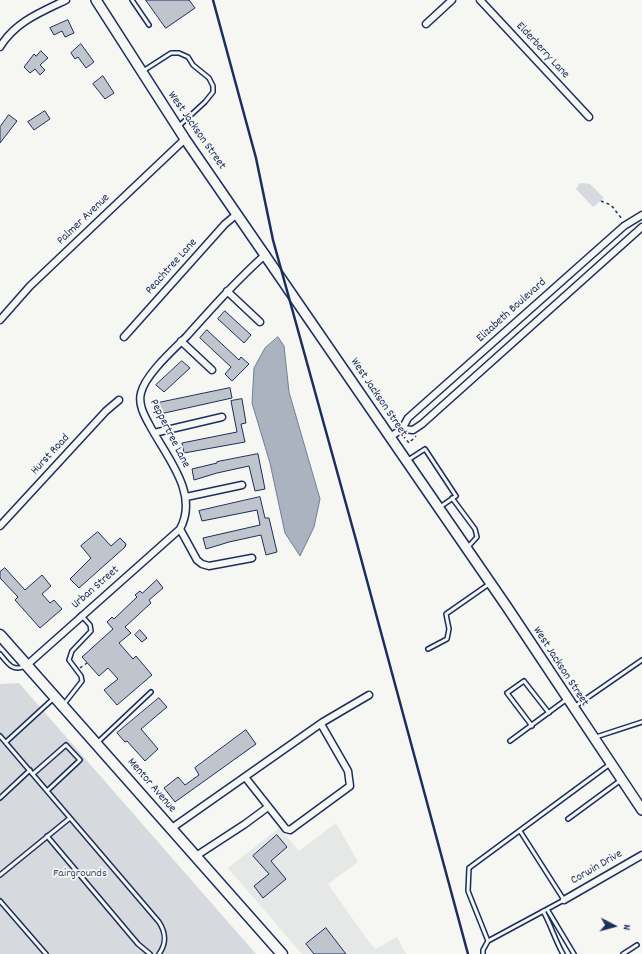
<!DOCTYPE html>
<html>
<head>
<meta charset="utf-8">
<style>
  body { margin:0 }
  #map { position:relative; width:642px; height:954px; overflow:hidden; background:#f6f6f2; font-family:Dekko,sans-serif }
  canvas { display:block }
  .north { position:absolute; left:594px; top:906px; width:40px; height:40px; -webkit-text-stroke:3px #f6f6f2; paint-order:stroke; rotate:96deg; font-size:11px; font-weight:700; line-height:16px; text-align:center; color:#1b2f5e }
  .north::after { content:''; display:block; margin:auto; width:14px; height:18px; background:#1b2f5e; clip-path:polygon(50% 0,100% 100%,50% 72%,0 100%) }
</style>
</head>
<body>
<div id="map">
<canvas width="642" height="954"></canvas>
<div class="north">N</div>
</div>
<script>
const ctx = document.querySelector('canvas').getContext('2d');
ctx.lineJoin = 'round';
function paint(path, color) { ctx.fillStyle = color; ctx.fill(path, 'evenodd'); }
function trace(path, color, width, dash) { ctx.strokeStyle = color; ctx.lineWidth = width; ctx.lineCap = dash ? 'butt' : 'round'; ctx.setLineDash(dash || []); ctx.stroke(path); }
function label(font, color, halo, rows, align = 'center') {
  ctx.font = font + ' Dekko,sans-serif'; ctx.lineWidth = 3.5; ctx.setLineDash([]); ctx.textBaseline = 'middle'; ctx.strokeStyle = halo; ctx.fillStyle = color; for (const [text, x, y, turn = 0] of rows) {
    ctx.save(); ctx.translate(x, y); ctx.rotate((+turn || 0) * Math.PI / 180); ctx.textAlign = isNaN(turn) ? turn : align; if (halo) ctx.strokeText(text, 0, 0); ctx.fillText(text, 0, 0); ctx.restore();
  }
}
paint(new Path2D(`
  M336,823L358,862L328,884L369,942L376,949L397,937L406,954H302L228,868L279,828L299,851Z`), '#e6e7e7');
paint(new Path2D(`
  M580,183L590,184L604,198L593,207L576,189Z
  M19,683L256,954H0V684Z`), '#d6d9dd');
const water = new Path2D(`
  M278,337L284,346L289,392L320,499L314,527L300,556L285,533L270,463L252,403L254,368L265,348Z`);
paint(water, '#abb2c0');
trace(water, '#717e99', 1);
const building = new Path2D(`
  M146,0H189L195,8L166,28Z
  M68,20L74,33L65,37L62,31L54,35L50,28Z
  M81,44L94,62L86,68L78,57L75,59L71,53Z
  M41,51L48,58L40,65L45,70L40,75L35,69L30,73L24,67L34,54L36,56Z
  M103,76L114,93L105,99L93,84Z
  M45,111L50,119L34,130L28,122Z
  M9,115L17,121L0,143V127Z
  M225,311L251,335L244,343L218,319Z
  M207,330L239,360L241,357L249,364L232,381L225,374L231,367L200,338Z
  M182,361L190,368L164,392L156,385Z
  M230,388L232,398L160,414L158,403Z
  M242,399L246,423L241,424L245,442L184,453L182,443L237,432L231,401Z
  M258,454L265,489L255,491L249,466L217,473L194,480L192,469L217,463V462Z
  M260,497L265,518H269L277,552L266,555L261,535L229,542L206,549L203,538L260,525L257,510L202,521L199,511Z
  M98,532L111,546L120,538L126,544L125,547L79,588L70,579L91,558L81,546Z
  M5,568L25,590L42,575L51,586L42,594L50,603L54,600L62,609L40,628L15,600L18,597L0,578V572Z
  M157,580L163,588L149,600L151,603L125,627L131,633L119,643L133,659L136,656L152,675L117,705L104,690L118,679L108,668L99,676L82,657L113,629L107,622L112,617L114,619L137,597L135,595L140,591L142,593Z
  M140,630L147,638L142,642L135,635Z
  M159,698L167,707L141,729L158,749L145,761L127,741L125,742L117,733Z
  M246,730L256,744L175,802L164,788L178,777L185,785L199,775L195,768Z
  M277,835L287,847L271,861L286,879L263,898L254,886L269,874L253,856Z
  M326,928L346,954H314L306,944Z`);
paint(building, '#c0c4cd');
trace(building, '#1b2f5e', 1);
const lane = new Path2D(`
  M132,0L149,25
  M143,71L171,53H179L188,57L193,65L209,78L213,86V92L205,102L179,126
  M408,460L425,449L456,496L440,507
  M452,498L475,529L477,537L468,547
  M428,649L447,639L449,629L446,614L489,584
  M0,654C8,664 13,672 25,666
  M64,704L82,681L81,676L69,660L72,651L91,631L90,625L81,615
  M574,707L642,660
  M532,726L507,693L524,681L549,713
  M0,736L159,922C166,933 167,943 159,954
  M596,737L642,722
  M510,741L567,699
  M6,742L54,698
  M98,742L151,692
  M33,774L66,745L80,760L47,791
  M0,798L30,770
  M568,819L621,780
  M520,831L564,900L488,941L468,891L469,868L610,764
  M47,836L138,944L150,954
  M0,875L70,818
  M0,901L46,954
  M547,909L574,954
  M543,911C551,925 555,940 563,954
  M483,954V950L488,941
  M623,954L637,945`);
const street = new Path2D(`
  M480,0L589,117
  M426,24L452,0
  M0,47C15,22 41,12 66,0
  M227,291L260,322
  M0,320L30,286L185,139
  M124,337L225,224L237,214
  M181,341L212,370
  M402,429L413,430L422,424L642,227
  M154,433L222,417
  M390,437L402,429L408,418L624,226L642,215
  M186,497L242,485
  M0,526L106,411L119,400
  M252,558L209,566L202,564L197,560L180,529C200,493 165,455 149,424C144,415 138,404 141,393C145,375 173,350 186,337C212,308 237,280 266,254
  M27,665L180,529
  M245,777L286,829L290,830L350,786L348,771L321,724
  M172,828L323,722L369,695
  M196,856L245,824L268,807
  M564,900L642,855`);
const secondary = new Path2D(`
  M96,0L185,139L507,607L642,810`);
const primary = new Path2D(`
  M0,635L282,954`);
trace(lane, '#1b2f5e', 6);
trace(street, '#1b2f5e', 9);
trace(secondary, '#1b2f5e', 12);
trace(primary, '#1b2f5e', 13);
trace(new Path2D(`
  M601,201L611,205L622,219
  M403,436L409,443L416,436
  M80,668L87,663`), '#1b2f5e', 1.5, [3, 3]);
trace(lane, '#f6f6f2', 3);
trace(street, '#f6f6f2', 6);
trace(secondary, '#f6f6f2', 9);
trace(primary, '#f6f6f2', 10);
trace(new Path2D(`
  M213,0L256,158L273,240L356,540L468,954`), '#1b2f5e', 2.5);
label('12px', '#1b2f5e', '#f6f6f2', [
  ["Elderberry Lane",542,51,47],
  ["West Jackson Street",196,131,55],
  ["Palmer Avenue",84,220,-44],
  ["Peachtree Lane",172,267,-48],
  ["Elizabeth Boulevard",512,311,-42],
  ["West Jackson Street",378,398,56],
  ["Peppertree Lane",169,434,63],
  ["Hurst Road",51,455,-47],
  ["Urban Street",96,588,-41],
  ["West Jackson Street",560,667,57],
  ["Mentor Avenue",151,786,49],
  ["Corwin Drive",597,868,-30]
]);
label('12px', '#405177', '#f6f6f2', [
  ["Fairgrounds",80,874]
]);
</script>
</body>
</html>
